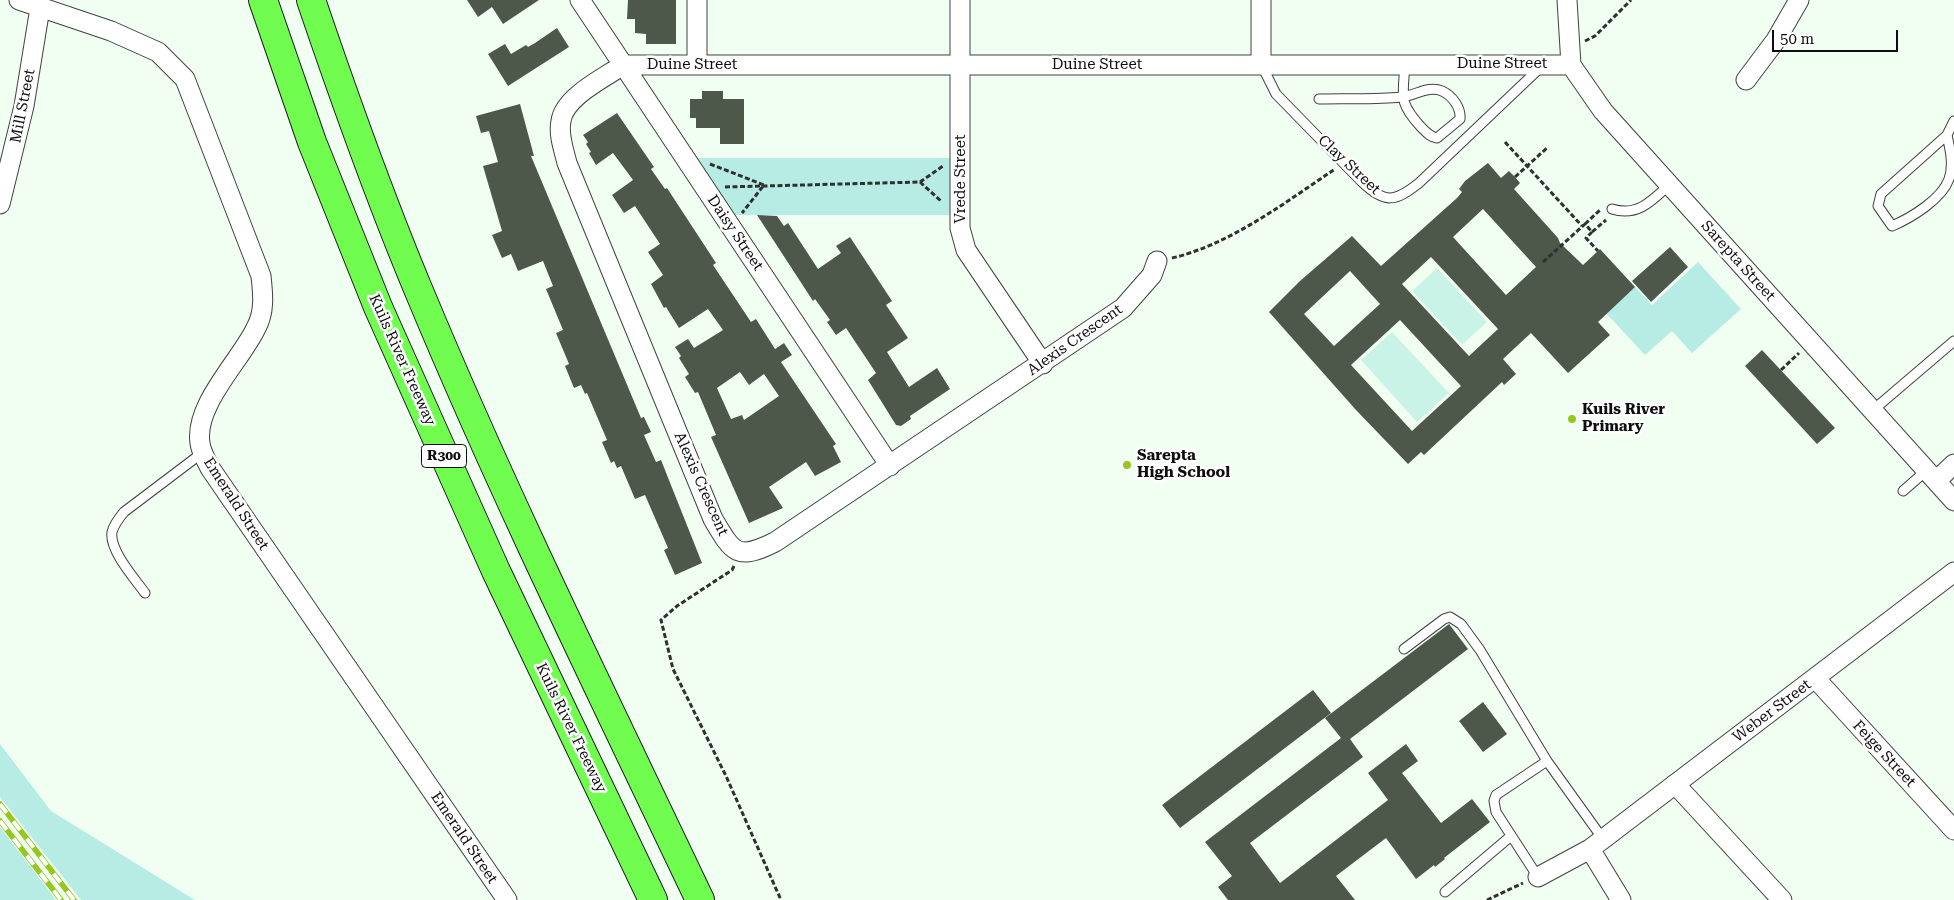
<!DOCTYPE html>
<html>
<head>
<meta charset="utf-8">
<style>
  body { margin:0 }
  #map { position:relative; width:1954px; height:900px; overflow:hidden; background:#f0fff2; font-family:"Roboto Serif",serif }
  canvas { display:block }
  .scale { position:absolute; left:1772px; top:30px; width:126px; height:22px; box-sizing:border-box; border:2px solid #0e0e0e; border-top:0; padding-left:6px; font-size:15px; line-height:18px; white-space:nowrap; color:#0e0e0e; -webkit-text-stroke:4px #fff; paint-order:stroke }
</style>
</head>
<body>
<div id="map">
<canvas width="1954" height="900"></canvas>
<div class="scale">50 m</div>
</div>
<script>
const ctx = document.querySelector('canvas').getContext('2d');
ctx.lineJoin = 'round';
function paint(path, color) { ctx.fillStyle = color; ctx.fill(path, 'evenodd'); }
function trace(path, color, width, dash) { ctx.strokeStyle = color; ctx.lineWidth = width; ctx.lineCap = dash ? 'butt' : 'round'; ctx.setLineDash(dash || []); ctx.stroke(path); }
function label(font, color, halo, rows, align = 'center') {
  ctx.font = font + ' "Roboto Serif",serif'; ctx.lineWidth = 5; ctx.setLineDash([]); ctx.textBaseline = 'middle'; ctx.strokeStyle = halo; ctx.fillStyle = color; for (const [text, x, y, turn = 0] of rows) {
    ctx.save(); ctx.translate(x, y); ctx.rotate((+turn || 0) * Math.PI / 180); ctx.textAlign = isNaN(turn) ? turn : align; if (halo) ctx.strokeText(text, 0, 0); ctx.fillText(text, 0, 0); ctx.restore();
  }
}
paint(new Path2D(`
  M695,158H952L953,215H733Z
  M1698,262L1741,309L1692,353L1672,331L1645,355L1606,313L1635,287L1652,305Z
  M0,744L51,811L195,900H81L0,797Z
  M0,827L56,900H0Z`), '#b6ece3');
paint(new Path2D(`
  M1437,268L1487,322L1462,345L1412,291Z
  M1392,332L1449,393L1417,422L1361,360Z`), '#c9f3e6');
paint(new Path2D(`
  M467,0H539L503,24L492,7L478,17Z
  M628,0H676V44H646V34L635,33V19H627Z
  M557,28L569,47L508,86L488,54L505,44L511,54L526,45L528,47L535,43Z
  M702,91H723V99H744V144H720V128H696V118H690V99H702Z
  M520,104L534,156H531L641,418L644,417L651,432L644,435L656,462L661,460L702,563L675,575L664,550L668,548L645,495L635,499L621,466L617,468L614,461L611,463L602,442L607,440L587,393L585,394L581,385L574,388L565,366L569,364L556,333L563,330L546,289L553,286L543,261L518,271L511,254L502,258L492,235L502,231L483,166L498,162L489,131L481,133L476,116Z
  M617,113L654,167L651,169L665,189L667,188L716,263L713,265L751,322L756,319L775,349L784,343L792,355L781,362L836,444L833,446L841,462L815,476L806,462L769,487L783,508L749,523L711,437L716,435L698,392L695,393L685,377L689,374L679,358L681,356L675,347L688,339L694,348L723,330L708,309L679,328L666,307L664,308L651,284L663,275L648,252L660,244L635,206L624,213L612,195L633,180L613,153L596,165L589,153L591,152L586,144L588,142L583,135ZM740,372L749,385L764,374L779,396L744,420L742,415L731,419L717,388Z
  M1488,163L1501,178L1509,171L1515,177L1520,183L1514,189L1558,238L1560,243L1583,265L1600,249L1635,287L1598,322L1610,335L1568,373L1531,333L1503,359L1516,374L1504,385L1502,382L1424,455L1421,452L1408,464L1356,410L1269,312L1300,281L1352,236L1381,266L1457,198L1462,192L1459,189L1465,181ZM1483,209L1536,267L1506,295L1453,237ZM1431,257L1498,329L1469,356L1402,284ZM1350,271L1380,304L1334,346L1304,314ZM1400,320L1461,386L1412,431L1351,365Z
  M757,215L777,216L784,226L788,223L818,269L841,253L836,246L850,237L892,301L886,305L908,338L887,352L909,387L937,368L950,389L910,416L911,419L901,426L896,425L868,380L876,373L846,328L836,335L827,322L830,320L815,299L813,301Z
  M1670,247L1688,267L1651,302L1632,281Z
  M1762,350L1835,428L1817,444L1745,366Z
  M1449,624L1468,649L1350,739L1363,757L1250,843L1280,883L1388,800L1368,773L1406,744L1418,761L1402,773L1441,823L1472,799L1490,822L1444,858L1445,859L1435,867L1434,865L1416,879L1386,838L1336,876L1355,900H1228L1218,887L1232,876L1205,842L1341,738L1325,718Z
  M1313,690L1331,713L1180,828L1162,805Z
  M1483,702L1507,734L1483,752L1459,721Z`), '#4d584a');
const service = new Path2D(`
  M1261,64L1276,94L1362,182C1385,204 1395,202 1419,183L1541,67
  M1319,99C1346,98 1374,100 1401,97C1415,96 1428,85 1442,91C1453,96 1461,108 1460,119L1437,138C1430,137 1426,132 1421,127C1398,102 1403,97 1405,64
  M1947,135C1950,149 1954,165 1949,179C1942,199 1911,218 1892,226L1878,206L1881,194L1947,135L1954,121
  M1612,209C1637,217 1652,201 1669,185
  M1872,411L1954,341
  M1903,491L1927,470
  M145,593C135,579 109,550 112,532C114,524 119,518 124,512L202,453
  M1404,649L1444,619L1450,617L1461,624L1480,650L1547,761L1603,839
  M1538,877L1496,812L1494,801L1496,795L1547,761
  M1445,892L1511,836`);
const minor = new Path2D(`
  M19,0L111,31L158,52L185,79L261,276C263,294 265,312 256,328C241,360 194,405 200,443C201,452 206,460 210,468L507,900
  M580,0L890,466
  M960,0V228L966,250L1043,364
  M1567,0L1571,65L1603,111L1954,501
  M697,64V0
  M1261,64V0
  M1746,80L1776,40L1799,0
  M0,204L24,106L40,8
  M1157,261L1152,275L1123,308L775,542C737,561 733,553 713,519L567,163C564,150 558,135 561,121C564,97 604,78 623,65H1571
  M1936,481L1954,464
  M1815,678L1954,830
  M1675,784L1782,900
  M1590,849L1621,900
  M1538,877L1590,849L1954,572`);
const motorway = new Path2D(`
  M263,0L312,142L378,307L496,571L653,900
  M311,0C345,100 380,199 421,296C506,500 605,700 700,900`);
trace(service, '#414141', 11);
trace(minor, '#414141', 21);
trace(motorway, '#1f1f1f', 30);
trace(new Path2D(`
  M1585,41L1595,36L1631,0
  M1505,142L1582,226
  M710,164L764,185L742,213
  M1515,177L1548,147
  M920,182L942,202
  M725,187L920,182L943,166
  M1585,224L1600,210
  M1592,232L1586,238L1598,251
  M1172,258C1229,245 1286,202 1335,169
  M1543,262L1585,224L1592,232L1606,220
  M1781,370L1799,353
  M734,566L732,570L677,606L661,620L673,669L726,776L781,900
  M1487,900L1523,883`), '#303030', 3, [5, 2.5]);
trace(service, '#fff', 9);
trace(minor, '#fff', 19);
trace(motorway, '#71fd50', 28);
const rail = new Path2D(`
  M0,804L74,900
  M0,821L61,900`);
trace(rail, '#94c81d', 5.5);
trace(rail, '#fff', 4, [11]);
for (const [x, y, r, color] of [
  [1572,419,5,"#94c81d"],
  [1127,465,5,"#94c81d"]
]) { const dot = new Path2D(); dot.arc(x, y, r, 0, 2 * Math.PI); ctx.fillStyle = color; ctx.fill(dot); trace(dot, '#fff', 2); }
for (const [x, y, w] of [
  [444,456,45]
]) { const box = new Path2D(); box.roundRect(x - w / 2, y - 11.5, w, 23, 4); ctx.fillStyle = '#fff'; ctx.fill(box); trace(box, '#0e0e0e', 1); }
label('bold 14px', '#0e0e0e', null, [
  ["R300",444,456]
]);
label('15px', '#0e0e0e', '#fff', [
  ["Duine Street",1502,64],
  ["Duine Street",692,65],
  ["Duine Street",1097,65],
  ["Mill Street",23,106,-79],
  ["Clay Street",1349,165,43],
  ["Vrede Street",961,179,-90],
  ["Daisy Street",735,233,56],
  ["Sarepta Street",1738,261,48],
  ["Alexis Crescent",1075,340,-35],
  ["Kuils River Freeway",402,360,66],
  ["Alexis Crescent",701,484,66],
  ["Emerald Street",236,504,57],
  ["Weber Street",1772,711,-37],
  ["Kuils River Freeway",571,728,64],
  ["Feige Street",1884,754,47],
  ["Emerald Street",464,838,56]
]);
label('bold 15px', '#0e0e0e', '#fff', [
  ["Kuils River",1582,410],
  ["Primary",1582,427],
  ["Sarepta",1137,456],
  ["High School",1137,473]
], 'left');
</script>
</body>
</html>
